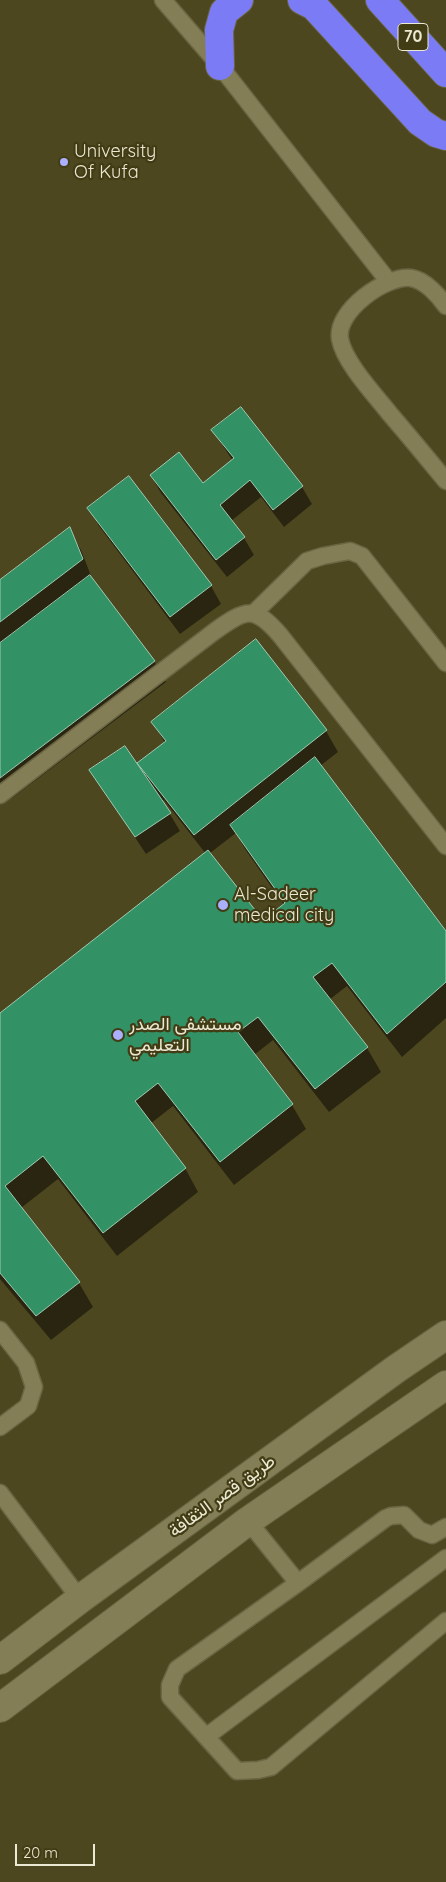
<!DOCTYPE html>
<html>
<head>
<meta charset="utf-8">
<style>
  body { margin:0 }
  #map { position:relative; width:446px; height:1882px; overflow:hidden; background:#4d4720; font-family:Quicksand,sans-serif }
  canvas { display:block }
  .scale { position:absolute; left:15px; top:1844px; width:80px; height:22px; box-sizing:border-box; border:2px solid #ebe8d3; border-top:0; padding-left:6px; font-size:15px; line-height:18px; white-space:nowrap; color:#ebe8d3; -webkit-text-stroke:4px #423c15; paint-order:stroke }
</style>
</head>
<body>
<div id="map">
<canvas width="446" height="1882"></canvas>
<div class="scale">20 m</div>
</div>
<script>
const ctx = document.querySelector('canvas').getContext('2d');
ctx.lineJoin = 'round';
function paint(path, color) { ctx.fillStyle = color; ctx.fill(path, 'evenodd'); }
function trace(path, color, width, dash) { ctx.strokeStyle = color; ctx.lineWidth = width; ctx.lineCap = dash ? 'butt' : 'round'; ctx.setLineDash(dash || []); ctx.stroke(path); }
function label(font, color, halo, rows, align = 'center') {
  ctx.font = font + ' Quicksand,Vazirmatn,sans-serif'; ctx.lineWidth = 4.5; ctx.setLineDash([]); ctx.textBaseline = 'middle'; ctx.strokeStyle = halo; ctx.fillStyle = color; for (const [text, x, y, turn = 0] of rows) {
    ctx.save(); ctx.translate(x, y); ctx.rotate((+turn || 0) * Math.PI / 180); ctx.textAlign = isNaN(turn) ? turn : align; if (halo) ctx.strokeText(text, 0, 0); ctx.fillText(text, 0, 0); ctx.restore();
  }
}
paint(new Path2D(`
  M213,431L302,487L312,504L284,527L261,497L231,521L244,538L254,555L227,577L161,493L151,476L202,484L233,461Z
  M129,478L211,586L221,604L180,634L99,526L89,508Z
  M69,529L81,550L93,581L154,661L166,682L12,798L0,782V582Z
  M153,722L326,731L338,752L320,766L446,933V1018L402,1057L347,986L329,1000L367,1048L381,1072L329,1112L273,1040L254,1055L292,1105L306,1129L234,1185L173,1106L150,1124L185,1168L198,1192L117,1256L58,1179L21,1208L79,1283L93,1307L51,1340L0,1279V1014L206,854L164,800L162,801L180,831L146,854L91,771L145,774L139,763L165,743ZM236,833L245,849L284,905L263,922L210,853Z`), '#0007');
const building = new Path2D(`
  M241,407L303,486L273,510L250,480L220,505L245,537L216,560L150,475L179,452L203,483L234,458L211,430Z
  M129,476L212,585L170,617L87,508Z
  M70,527L83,559L0,622V580Z
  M90,575L155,661L0,778V643Z
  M256,639L327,730L194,835L137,763L166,741L151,722Z
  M125,746L171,813L135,837L89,770Z
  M315,757L446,931V982L387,1034L332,963L313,977L368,1047L315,1089L258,1017L238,1032L293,1104L220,1162L158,1083L135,1101L186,1168L103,1233L43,1156L5,1186L80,1282L36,1316L0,1273V1013L208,850L263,920L285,903L230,825Z`);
paint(building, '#329266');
trace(building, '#9fcab2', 1);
const lane = new Path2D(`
  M163,0L220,66L389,282
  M446,306C439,296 425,280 411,278C386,275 335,311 340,339C344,362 375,395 390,414C409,436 427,458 446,481
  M254,613L307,561L323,556L350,551L362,556L446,663
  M0,795L215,631C246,609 254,605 280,635L446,846
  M0,1330L26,1363L34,1387L28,1406L0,1427
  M0,1493L80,1599
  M248,1521L298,1583
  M446,1527L432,1535L419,1530L404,1515L391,1516L386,1518L298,1583L177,1669L170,1685V1697L237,1771L258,1770L271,1767L446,1621
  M207,1736L446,1558`);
const secondary = new Path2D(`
  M0,1660L80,1599L396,1369L446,1335
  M0,1708L248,1521L446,1385`);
const highway = new Path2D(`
  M302,0L314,6L420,122L436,133L446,136
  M380,0L446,73
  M220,66L219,30L224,12L239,0`);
trace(lane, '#6a6542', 19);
trace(secondary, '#6a6542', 30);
trace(highway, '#6a6542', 30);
trace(lane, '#847e56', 16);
trace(secondary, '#847e56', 28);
trace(highway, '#7b7cf5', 28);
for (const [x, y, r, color] of [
  [64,162,5,"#aab0fc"],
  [223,905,6,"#aab0fc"],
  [118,1035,6,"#aab0fc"]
]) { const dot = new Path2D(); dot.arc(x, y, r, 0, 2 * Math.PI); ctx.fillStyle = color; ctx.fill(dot); trace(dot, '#423c15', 2); }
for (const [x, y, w] of [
  [413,37,30]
]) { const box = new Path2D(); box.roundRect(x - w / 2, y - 13.5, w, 27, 4); ctx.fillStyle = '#423c15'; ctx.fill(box); trace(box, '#ebe8d3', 1); }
label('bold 16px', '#ebe8d3', null, [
  ["70",413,37]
]);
label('18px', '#ebe8d3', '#423c15', [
  ["University",74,152],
  ["Of Kufa",74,173],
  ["Al-Sadeer",234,895],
  ["medical city",234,916],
  ["مستشفى الصدر",129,1025],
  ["التعليمي",129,1046]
], 'left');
label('18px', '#ebe8d3', '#423c15', [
  ["طريق قصر الثقافة",222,1496,-36]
]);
</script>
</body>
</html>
